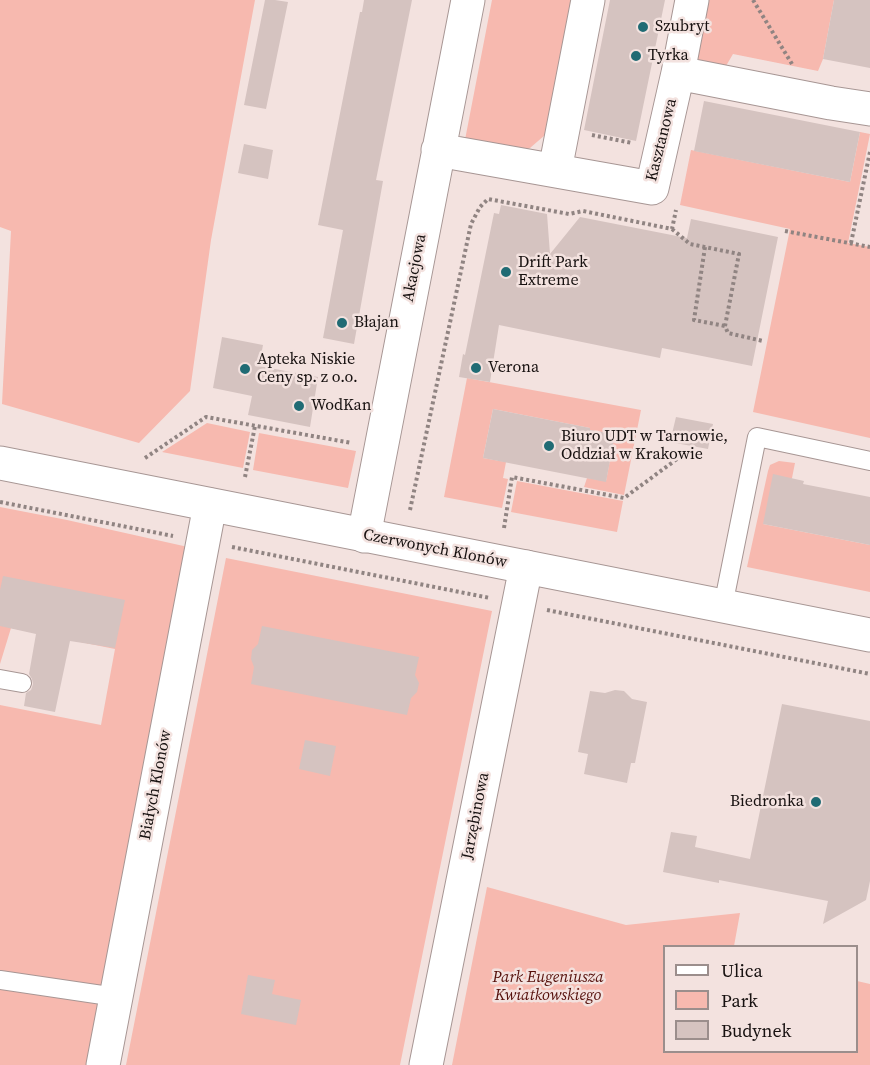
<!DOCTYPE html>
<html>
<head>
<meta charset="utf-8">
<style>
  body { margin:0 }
  #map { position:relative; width:870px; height:1065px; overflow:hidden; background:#f3e2df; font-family:"Source Serif 4",serif }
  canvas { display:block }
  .legend { position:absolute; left:663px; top:945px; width:195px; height:108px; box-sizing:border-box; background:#f3e2df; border:2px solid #9b8e8c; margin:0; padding:8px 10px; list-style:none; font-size:18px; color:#171110 }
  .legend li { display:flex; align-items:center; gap:12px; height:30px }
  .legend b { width:30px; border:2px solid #9b8e8c }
</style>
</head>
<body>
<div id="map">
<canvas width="870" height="1065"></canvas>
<ul class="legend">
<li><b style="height:8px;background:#fff"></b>Ulica</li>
<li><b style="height:16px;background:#f7b9af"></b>Park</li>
<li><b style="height:16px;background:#d5c3c0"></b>Budynek</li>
</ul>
</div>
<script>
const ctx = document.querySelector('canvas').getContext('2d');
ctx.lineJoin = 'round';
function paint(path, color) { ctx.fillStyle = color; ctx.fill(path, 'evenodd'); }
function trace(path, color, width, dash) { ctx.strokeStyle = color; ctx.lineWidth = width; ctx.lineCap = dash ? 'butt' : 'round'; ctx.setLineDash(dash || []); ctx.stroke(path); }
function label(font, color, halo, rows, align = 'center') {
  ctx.font = font + ' "Source Serif 4",serif'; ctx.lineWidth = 5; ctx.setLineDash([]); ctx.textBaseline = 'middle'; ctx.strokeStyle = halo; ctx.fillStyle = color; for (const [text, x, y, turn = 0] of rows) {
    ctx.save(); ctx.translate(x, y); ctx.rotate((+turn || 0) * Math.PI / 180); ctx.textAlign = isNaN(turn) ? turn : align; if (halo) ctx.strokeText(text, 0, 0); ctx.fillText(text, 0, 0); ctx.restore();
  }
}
paint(new Path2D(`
  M0,0H255L211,240L190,391L139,443L2,404L11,231L0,227Z
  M492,0H574L550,122L545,135L530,148L519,152L464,145Z
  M701,0H834L823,59L818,71L733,54L723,71L696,61Z
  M860,132L870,134L848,243L870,247V438L753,412L790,229L680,205L691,150L850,182Z
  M467,378L641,410L624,495L584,487L587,478L606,481L615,434L590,430V428L493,409L483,458L506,462L503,478L508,479L502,508L444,497Z
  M207,423L250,432L243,468L162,452Z
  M259,433L356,451L348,488L253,470Z
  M779,461L795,463L792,478L763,524L870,545V592L747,567L768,471L770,465Z
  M517,481L623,501L617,532L511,512Z
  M0,507L67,520L188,547L108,987L0,972V705L101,725L115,649L11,628L0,664Z
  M226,558L492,611L400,1065H126Z
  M487,887L626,925L740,913L734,946H664V1052H856L857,981L870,984V1065H452Z
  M0,988L105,1000L92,1065H0Z`), '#f7b9af');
paint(new Path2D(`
  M265,0H275L288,2L266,109L244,105Z
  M364,0H412L376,180L383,181L354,344L323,338L343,230L318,225L360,12H362Z
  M610,0H665L636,141L584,130Z
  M834,0H870V68L823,59Z
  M704,101L860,132L850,182L694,151Z
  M244,144L273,150L268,179L238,173Z
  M501,205L547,214L550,254L580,217L687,238L691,219L778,237L752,366L662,348L660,358L499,325L490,382L459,377L463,354L465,355L494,213L499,214Z
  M222,337L263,345L259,366L318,377L310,427L248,415L252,396L213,388Z
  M493,409L590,428V430L615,434L606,482L483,458Z
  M676,417L713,424L708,449L670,442Z
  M773,474L804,481L803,484L870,497V545L763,524Z
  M3,576L125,600L115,648L70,641L55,712L24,706L26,693L31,690L33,684L32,679L29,674L36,634L0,626V590Z
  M262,626L419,657L415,675L419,683L417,692L411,698L407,715L251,684L254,667L251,659L252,650L258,644Z
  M615,690L624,691L632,699L647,702L635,763H631L627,783L584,774L588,754L578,752L590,691L605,693Z
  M782,704L870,721V881L866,900L823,924L828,901L719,880V883L663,872L671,832L697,836L695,847L750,859Z
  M305,740L336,746L330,776L299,769Z
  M248,975L275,980L272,994L301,1000L296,1025L241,1014Z`), '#d5c3c0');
const service = new Path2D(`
  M723,606L757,437L870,461
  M0,679L22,683
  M0,980L116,997`);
const minor = new Path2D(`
  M678,73L692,0
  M438,150L652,188L678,73L831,103L870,109
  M555,170L588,0
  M364,536L468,0
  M103,1065L210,505
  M426,1065L526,567`);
const secondary = new Path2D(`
  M0,463L870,635`);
trace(service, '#a79694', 20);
trace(minor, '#a79694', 35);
trace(secondary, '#a79694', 35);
trace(new Path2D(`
  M753,0L792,64
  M592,135L632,143
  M672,229L690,244L739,254L725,326L728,333L763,341
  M785,231L870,247
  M851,243L870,152
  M705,247L694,320L725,326
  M145,458L206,417L352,443
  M245,477L255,426
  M0,502L173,536
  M410,510L471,224L480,207L488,199L569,214L583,211L672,229L676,210
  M504,528L512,477L624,498L677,459
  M232,547L490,598
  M547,610L870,674`), '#908482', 4, [3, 3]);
trace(service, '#fff', 18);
trace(minor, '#fff', 33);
trace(secondary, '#fff', 33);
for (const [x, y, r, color] of [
  [643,27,6,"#206b74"],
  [636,56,6,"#206b74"],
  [506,272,6,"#206b74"],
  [342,323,6,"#206b74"],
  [476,368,6,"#206b74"],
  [245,369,6,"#206b74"],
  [299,406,6,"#206b74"],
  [549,446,6,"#206b74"],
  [816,802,6,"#206b74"]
]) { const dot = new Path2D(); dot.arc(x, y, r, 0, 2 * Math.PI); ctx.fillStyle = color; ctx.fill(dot); trace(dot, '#f3e2df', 2); }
label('16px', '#171110', '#f3e2df', [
  ["Szubryt",655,27],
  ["Tyrka",648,56],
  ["Drift Park",518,263],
  ["Extreme",518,281],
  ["Błajan",354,323],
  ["Apteka Niskie",257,360],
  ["Ceny sp. z o.o.",257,378],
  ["Verona",488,368],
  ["WodKan",311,406],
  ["Biuro UDT w Tarnowie,",561,437],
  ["Oddział w Krakowie",561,455],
  ["Biedronka",804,802,"right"]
], 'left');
label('16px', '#171110', '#f3e2df', [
  ["Kasztanowa",662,140,-76],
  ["Akacjowa",415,268,-79],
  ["Czerwonych Klonów",435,549,11],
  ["Białych Klonów",156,785,-79],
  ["Jarzębinowa",476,816,-79]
]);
label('italic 16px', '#550f0a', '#f3e2df', [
  ["Park Eugeniusza",548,978],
  ["Kwiatkowskiego",548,996]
]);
</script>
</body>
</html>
